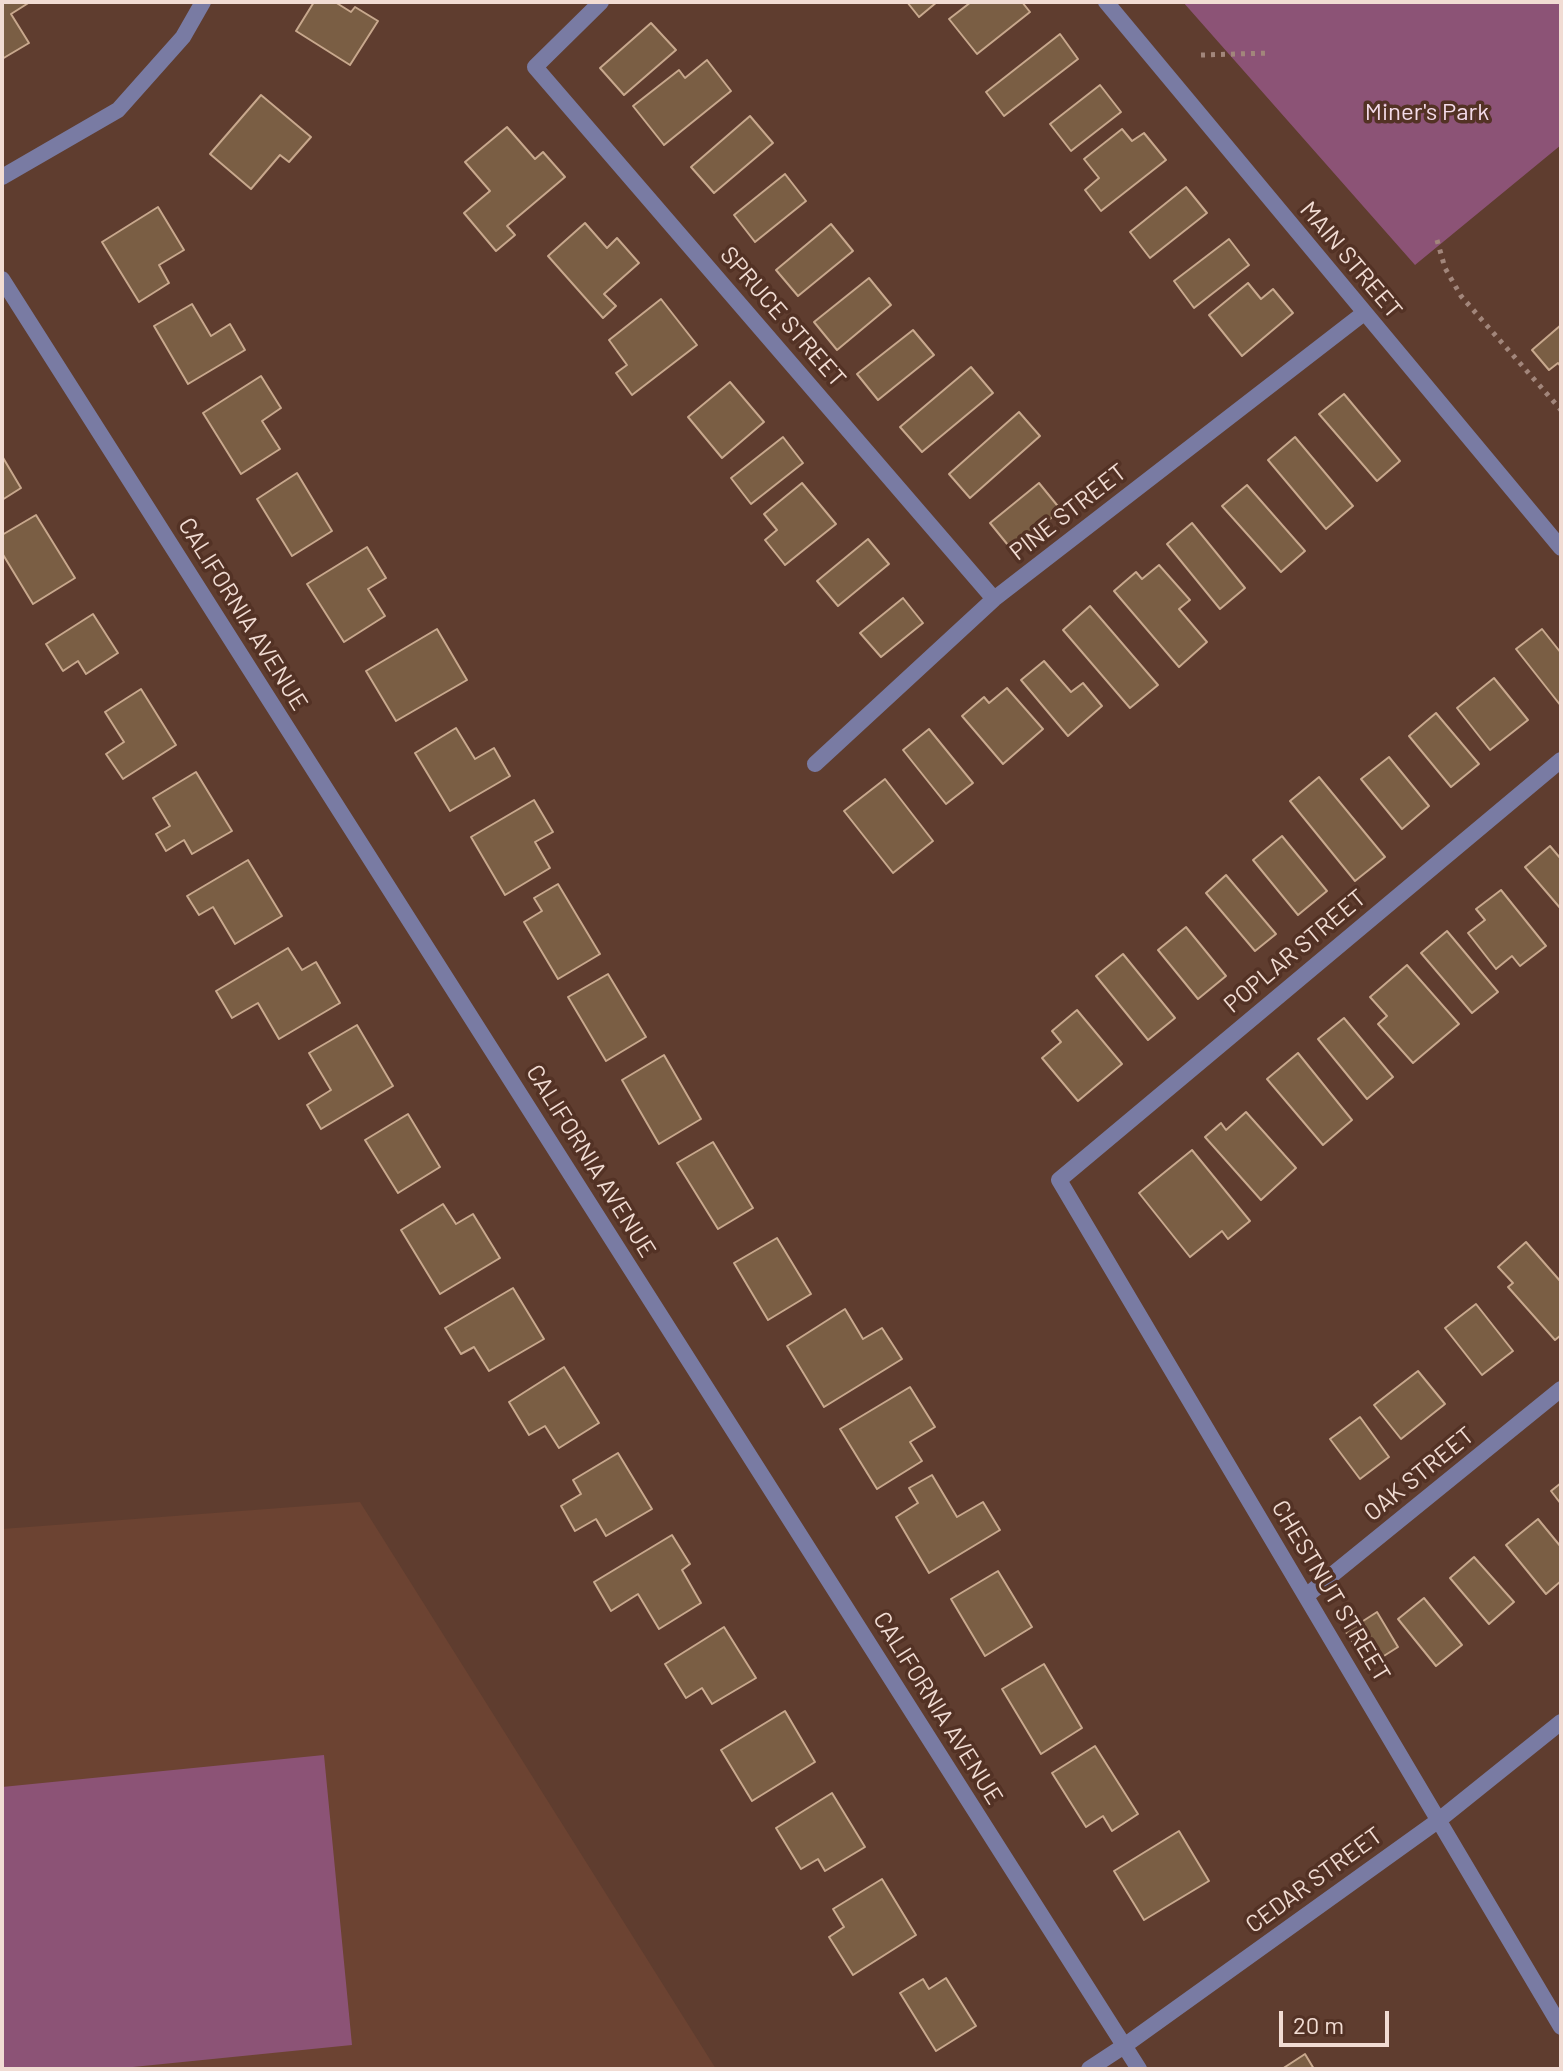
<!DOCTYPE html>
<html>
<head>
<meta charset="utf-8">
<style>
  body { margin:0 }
  #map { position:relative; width:1563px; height:2071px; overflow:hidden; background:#5f3d2f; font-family:Barlow,sans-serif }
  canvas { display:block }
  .frame { position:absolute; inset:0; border:4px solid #f1dcd3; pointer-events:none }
  .scale { position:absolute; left:1279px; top:2011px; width:110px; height:36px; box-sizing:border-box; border:4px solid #f1dcd3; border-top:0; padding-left:10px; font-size:24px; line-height:28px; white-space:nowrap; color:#f1dcd3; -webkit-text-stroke:6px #533225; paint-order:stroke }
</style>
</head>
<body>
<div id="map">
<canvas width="1563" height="2071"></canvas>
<div class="frame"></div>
<div class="scale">20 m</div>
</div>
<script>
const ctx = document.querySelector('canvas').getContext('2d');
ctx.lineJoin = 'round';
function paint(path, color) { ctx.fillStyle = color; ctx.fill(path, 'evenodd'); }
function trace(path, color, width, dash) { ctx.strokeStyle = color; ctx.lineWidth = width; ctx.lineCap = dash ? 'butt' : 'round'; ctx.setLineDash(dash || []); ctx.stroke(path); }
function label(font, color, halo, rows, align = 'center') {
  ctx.font = font + ' Barlow,sans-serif'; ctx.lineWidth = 7; ctx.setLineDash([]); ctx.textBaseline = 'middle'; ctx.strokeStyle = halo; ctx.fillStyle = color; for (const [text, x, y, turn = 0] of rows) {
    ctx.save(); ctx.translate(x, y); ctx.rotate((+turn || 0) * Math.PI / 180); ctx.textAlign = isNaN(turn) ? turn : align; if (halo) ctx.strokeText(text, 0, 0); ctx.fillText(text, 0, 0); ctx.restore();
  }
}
paint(new Path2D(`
  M360,1502L716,2069H2V1529Z`), '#6c4332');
paint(new Path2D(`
  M1183,2H1561V145L1415,265Z
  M324,1755L352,2045L113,2069H2V1787Z`), '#8c5376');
const building = new Path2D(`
  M2,2H30L11,14L29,43L2,59Z
  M314,2H335L351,12L355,7L378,21L350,65L296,31Z
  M907,2H937L919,17Z
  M971,2H1022L1030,12L977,54L949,19Z
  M651,23L676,50L624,95L600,68Z
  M1060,34L1078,59L1004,116L986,92Z
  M707,60L731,91L664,145L633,106L679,70L685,78Z
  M1100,85L1121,112L1071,151L1050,124Z
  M261,95L311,137L289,162L280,155L251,189L210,154Z
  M750,116L773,143L714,193L691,167Z
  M507,127L535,159L543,152L565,177L507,226L515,235L496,251L464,213L490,191L465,162Z
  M1122,129L1132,141L1144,133L1166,160L1101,211L1085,190L1099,178L1084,159Z
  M785,174L806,201L755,242L734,215Z
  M1186,187L1207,213L1150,258L1130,232Z
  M158,207L184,250L159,265L169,283L139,302L102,242Z
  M585,223L607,248L617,238L639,263L604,294L616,306L603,318L548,256Z
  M831,224L853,251L798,296L776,270Z
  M1229,239L1249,265L1194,308L1174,281Z
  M869,278L891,305L837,350L814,322Z
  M1248,283L1261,299L1273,289L1293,313L1242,356L1209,315Z
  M661,299L697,345L632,395L616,373L627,365L609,340Z
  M192,304L211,336L230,324L245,350L188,384L154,326Z
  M1561,325V367L1558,363L1549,370L1532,350Z
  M913,330L934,355L878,400L857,374Z
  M971,367L993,393L922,452L900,427Z
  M261,376L281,408L262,421L280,449L241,474L203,413Z
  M730,382L764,422L722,458L688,417Z
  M1344,394L1400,461L1377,481L1319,414Z
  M1019,412L1040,436L970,498L949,474Z
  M783,437L803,463L751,504L731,478Z
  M1295,437L1353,506L1326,529L1268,460Z
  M2,456L21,488L2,500Z
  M297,473L332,531L292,556L257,499Z
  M802,483L836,524L785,565L765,540L777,530L764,514Z
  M1039,483L1061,510L1012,550L990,523Z
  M1247,485L1305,551L1281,572L1222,506Z
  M36,515L75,578L33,604L2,553V535Z
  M1192,523L1245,588L1220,609L1167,544Z
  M868,539L889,564L838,606L817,581Z
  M367,547L386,578L368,589L385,616L344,642L307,584Z
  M1159,565L1190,600L1179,609L1207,642L1179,667L1114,591L1136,572L1142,579Z
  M903,598L923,623L881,657L860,633Z
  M1090,606L1158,685L1130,708L1063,630Z
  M93,614L118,653L86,674L78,661L63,671L46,644Z
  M437,629L467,680L396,721L366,671Z
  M1542,629L1561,653V706L1516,649Z
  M1044,661L1071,692L1083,683L1102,706L1068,736L1021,680Z
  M1494,678L1528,720L1490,750L1457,708Z
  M1007,688L1043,729L1003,764L962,716L984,697L989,703Z
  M141,689L176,745L123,779L106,754L124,742L105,712Z
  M1436,713L1479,764L1451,787L1409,736Z
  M456,728L475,759L494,748L510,776L450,811L415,753Z
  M929,729L973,783L946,804L903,750Z
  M1389,757L1429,806L1402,829L1361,779Z
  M196,772L232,831L192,854L184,840L166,851L156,834L170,826L153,798Z
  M1319,777L1385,857L1355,881L1290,801Z
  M885,779L933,841L893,873L844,811Z
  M534,800L553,832L535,842L550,868L505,895L471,837Z
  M1282,836L1327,891L1298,915L1253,860Z
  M1550,846L1561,859V909L1525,867Z
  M248,860L282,916L235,944L213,907L199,915L187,896Z
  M1226,875L1276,934L1255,951L1206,893Z
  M558,884L600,954L558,979L524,922L542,911L534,898Z
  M1501,890L1546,946L1520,966L1512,956L1496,969L1468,933L1485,920L1476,909Z
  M1186,927L1226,976L1198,999L1158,950Z
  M1447,931L1498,992L1472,1013L1421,953Z
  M288,948L302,970L316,962L340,1003L279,1039L258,1003L232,1018L216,991Z
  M1123,954L1175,1018L1148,1040L1096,976Z
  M1407,965L1459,1024L1413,1063L1378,1024L1387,1016L1370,997Z
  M608,974L646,1037L606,1061L568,997Z
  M1077,1010L1122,1064L1078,1101L1042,1058L1061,1042L1052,1031Z
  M1344,1018L1393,1077L1367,1099L1318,1039Z
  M357,1025L393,1086L321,1129L307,1105L331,1090L309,1053Z
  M1298,1053L1352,1120L1323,1145L1267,1079Z
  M664,1055L701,1119L659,1144L622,1080Z
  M1246,1112L1296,1168L1261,1200L1205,1137L1221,1123L1226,1130Z
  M408,1114L440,1167L398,1193L365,1140Z
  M713,1142L753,1208L718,1229L677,1163Z
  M1192,1150L1250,1221L1228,1239L1222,1231L1190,1257L1139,1193Z
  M443,1204L456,1224L473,1214L500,1258L440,1294L401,1230Z
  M777,1238L811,1294L768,1320L734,1263Z
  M1526,1242L1561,1282V1335L1555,1340L1508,1287L1513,1283L1498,1267Z
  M513,1288L544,1339L489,1371L474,1347L461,1354L445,1328Z
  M1476,1304L1513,1351L1482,1375L1445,1328Z
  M845,1309L863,1339L882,1328L902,1359L824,1407L787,1346Z
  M564,1367L599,1423L559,1448L545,1426L529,1435L509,1402Z
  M1418,1371L1445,1404L1401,1439L1374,1405Z
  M910,1387L935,1427L910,1442L922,1461L877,1489L840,1429Z
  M1360,1417L1389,1457L1360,1479L1330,1439Z
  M618,1453L652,1509L606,1536L596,1519L575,1531L561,1506L581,1494L573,1480Z
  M932,1475L957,1517L983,1502L1000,1530L929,1573L896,1517L918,1503L909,1488Z
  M1561,1483V1504L1551,1491Z
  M1538,1519L1561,1547V1581L1546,1594L1506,1545Z
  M672,1535L690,1564L682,1570L701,1603L659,1629L638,1594L611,1611L594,1582Z
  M1474,1557L1514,1602L1489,1624L1450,1578Z
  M998,1571L1032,1627L985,1656L951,1599Z
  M1424,1598L1462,1645L1436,1666L1398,1619Z
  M1377,1612L1398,1647L1368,1666L1346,1632Z
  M724,1627L756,1678L712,1704L702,1688L686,1698L665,1664Z
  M1044,1664L1082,1728L1041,1754L1002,1689Z
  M785,1711L815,1762L752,1801L721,1750Z
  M1095,1746L1138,1814L1112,1831L1103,1816L1086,1827L1052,1773Z
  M832,1793L865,1847L825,1871L818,1859L801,1869L776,1828Z
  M1179,1831L1209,1881L1144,1920L1114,1871Z
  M882,1879L916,1935L853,1975L829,1937L844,1927L833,1909Z
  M946,1978L976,2026L936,2051L900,1993L923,1979L929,1989Z
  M1305,2054L1314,2069H1282Z`);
paint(building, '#7a5e44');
trace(building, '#c8a88d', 2);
trace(new Path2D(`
  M1201,55L1270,53
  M1437,240L1445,268L1461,296L1561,410`), '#a2867b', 5, [4, 6]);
trace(new Path2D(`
  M601,2L535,67L994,599
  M1106,2L1561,548
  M2,177L118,110L183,37L203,2
  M2,279L1139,2069
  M1561,760L1059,1180L1561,2027
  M815,764L994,599L1364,313
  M1306,1596L1561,1389
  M1089,2069L1124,2046L1439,1820L1561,1722`), '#797ba3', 16);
label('24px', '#f4dbe9', '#533225', [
  ["Miner's Park",1427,112]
]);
label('24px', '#f1dcd3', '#533225', [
  ["MAIN STREET",1351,260,50],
  ["SPRUCE STREET",783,317,49],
  ["PINE STREET",1068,512,-38],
  ["CALIFORNIA AVENUE",243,614,58],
  ["POPLAR STREET",1295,951,-40],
  ["CALIFORNIA AVENUE",591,1161,58],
  ["OAK STREET",1419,1474,-39],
  ["CHESTNUT STREET",1331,1591,59],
  ["CALIFORNIA AVENUE",938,1708,58],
  ["CEDAR STREET",1314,1880,-36]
]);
</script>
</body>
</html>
